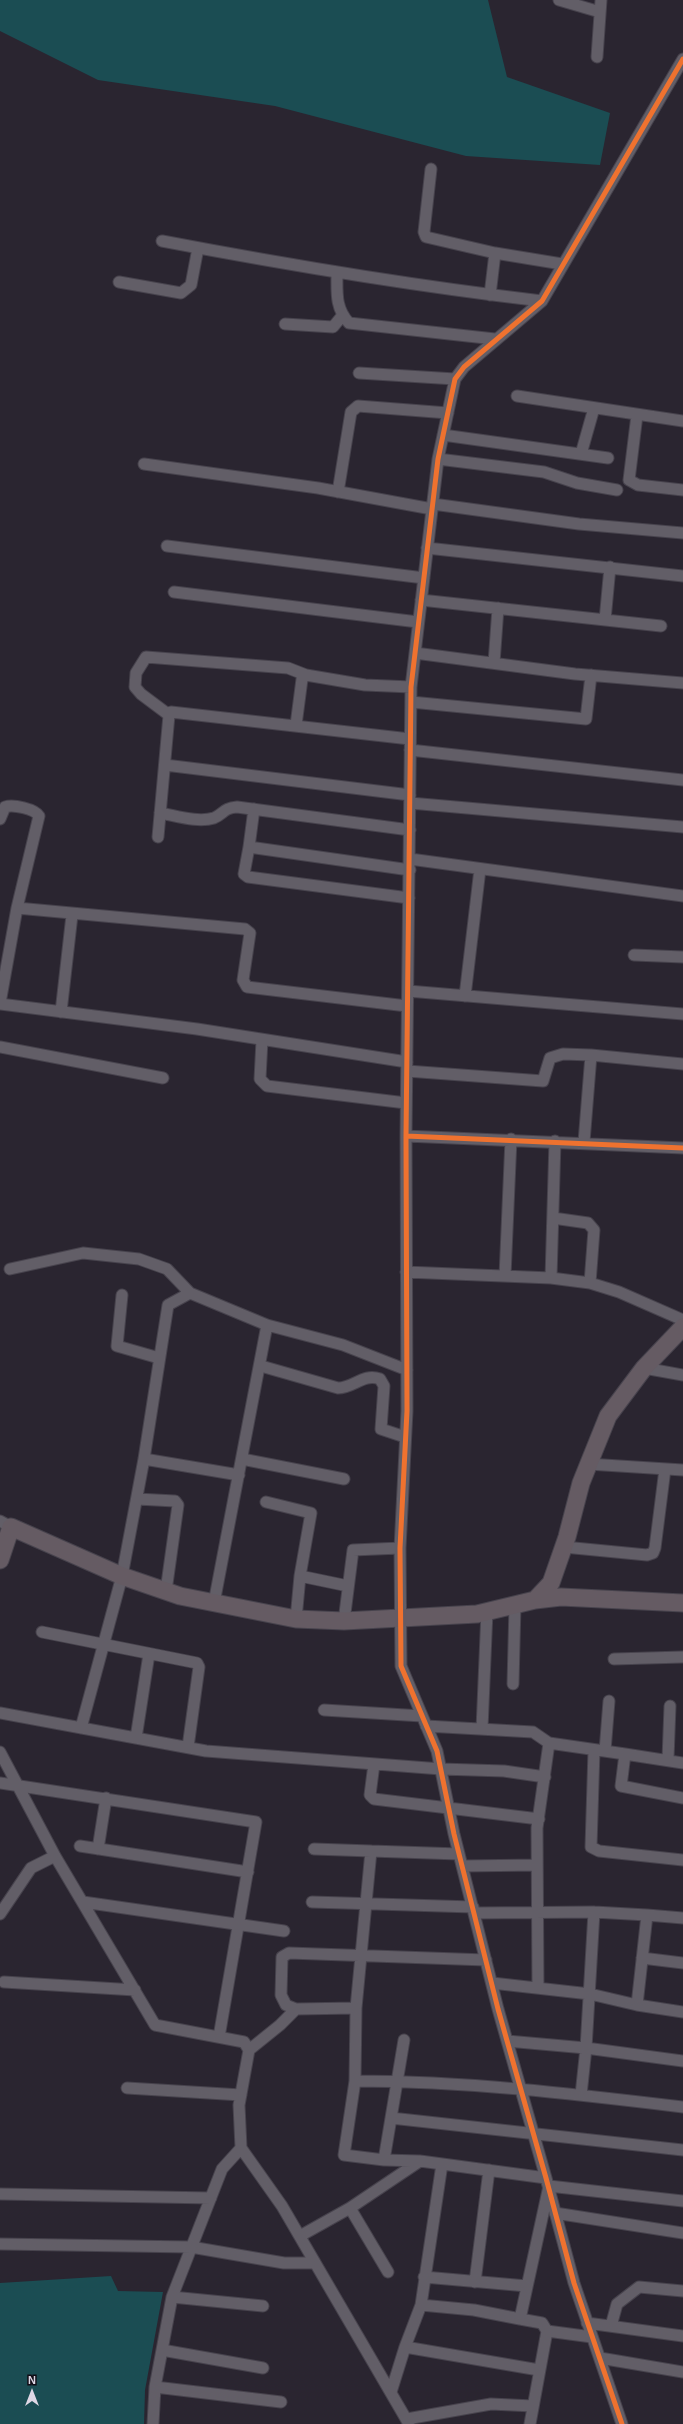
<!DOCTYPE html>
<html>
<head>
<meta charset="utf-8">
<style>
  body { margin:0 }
  #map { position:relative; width:683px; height:2424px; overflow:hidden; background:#2a2530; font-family:Helvetica,sans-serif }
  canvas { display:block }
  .north { position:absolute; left:12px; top:2372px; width:40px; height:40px; -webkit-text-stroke:3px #110c15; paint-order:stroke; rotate:0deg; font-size:11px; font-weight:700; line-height:16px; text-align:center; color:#ded7e5 }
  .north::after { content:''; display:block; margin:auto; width:14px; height:18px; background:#ded7e5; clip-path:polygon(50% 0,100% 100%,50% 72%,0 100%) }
</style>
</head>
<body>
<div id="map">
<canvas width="683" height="2424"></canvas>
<div class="north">N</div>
</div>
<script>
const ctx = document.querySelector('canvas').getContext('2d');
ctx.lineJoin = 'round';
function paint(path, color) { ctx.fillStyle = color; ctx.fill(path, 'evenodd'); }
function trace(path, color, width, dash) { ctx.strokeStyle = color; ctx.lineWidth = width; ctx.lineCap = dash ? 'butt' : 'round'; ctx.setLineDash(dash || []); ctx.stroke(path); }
paint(new Path2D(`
  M0,0H488L507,77L610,113L600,165L466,156L275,106L98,80L0,31Z
  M111,2276L118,2291L163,2292L145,2390L144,2424H0V2283Z`), '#1b4d53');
const minor = new Path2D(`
  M559,0L600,12
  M597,57L601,0
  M431,169L424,232L426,237L495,253L562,264
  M162,241C288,265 414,286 542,301
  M337,272C337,292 335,308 349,323L495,339
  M119,282L181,293L191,285L198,248
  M490,295L495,253
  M285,324L333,327L342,316
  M359,373L455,379
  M517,396L683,421
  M637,415L629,480L638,485L683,490
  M443,435L608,458
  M581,454L594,408
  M438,459L544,472L577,483L617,490
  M144,464L318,488L432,509
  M338,492L351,412L358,406L448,413
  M433,504L579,524L683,533
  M167,546L424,578
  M427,548L683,576
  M174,592L418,622
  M421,600L661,626
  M605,620L610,567
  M415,653L575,674L683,683
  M494,663L498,608
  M411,702L586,719L591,675
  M169,715L141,694L135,687L136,673L146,657L275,667L288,668L306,675
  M296,725L302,679L306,675L365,685L411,687
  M410,750L683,780
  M165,765L410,795
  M410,803L683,827
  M254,809L249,847L410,870
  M160,813C177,816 198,823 214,818C224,814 223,808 237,807L410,830
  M0,819L5,807C13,804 35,809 39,816L17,908L0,1003
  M158,837L169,715L171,712L410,739
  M249,847L244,874L248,877L409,898
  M410,859L683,896
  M17,908L245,929L250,933L243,980L247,987L407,1006
  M634,955L683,957
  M408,991L683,1014
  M465,996L480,869
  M0,1004L197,1029L407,1062
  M61,1012L72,915
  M262,1040L260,1079L267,1086L406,1103
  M0,1047L163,1078
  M407,1071L543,1081L550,1058L563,1054L591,1055
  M406,1136L411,687L438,459L455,379L464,367L542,301L683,59
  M584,1142L591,1055L683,1064
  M553,1218L588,1223L594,1230L590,1283
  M10,1269L83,1253L139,1259L167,1269L190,1293L267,1325L343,1345L407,1370
  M406,1272L551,1278L590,1283L619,1292L683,1320
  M505,1276L511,1139
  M551,1278L555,1141
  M122,1295L117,1346L159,1358
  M261,1366L338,1388C354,1388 363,1373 380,1379L384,1386L381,1429L405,1437
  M644,1368L683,1375
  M144,1459L239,1475
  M242,1459L344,1479
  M588,1464L683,1470
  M137,1499L175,1501L178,1505L166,1591
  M266,1502L311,1513L300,1576L296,1619
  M0,1521L11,1527
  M564,1547L647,1555L653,1553L655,1548L665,1469
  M300,1576L348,1586
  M214,1603L267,1325
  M344,1621L353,1550L400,1548
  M42,1632L197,1663L199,1667L188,1747
  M614,1659L683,1657
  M513,1684L515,1605
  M324,1710L422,1716
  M0,1713L206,1751L441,1769L504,1771L545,1777
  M426,1726L533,1732L549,1743L625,1754L621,1786L683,1798
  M81,1728L122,1576L144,1459L168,1305L190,1293
  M482,1729L487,1611
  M136,1738L149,1654
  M594,1750L591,1847L599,1851L683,1860
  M605,1751L609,1701
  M0,1752L55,1856L155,2025L244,2042L249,2050L239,2105L241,2148L282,2206L409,2424
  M625,1754L683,1763
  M668,1759L670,1706
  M374,1764L370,1795L374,1799L539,1819
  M0,1783L256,1822L219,2037
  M80,1846L248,1872
  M98,1849L106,1798
  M314,1849L371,1851
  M462,1866L537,1865
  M83,1902L284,1931
  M312,1902L473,1907
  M474,1913L594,1912L647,1915
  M0,1914L31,1868L55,1856
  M642,1958L683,1963
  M4,1982L135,1990
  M492,1983L590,1994L637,2005L647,1915L683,1918
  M538,1988L537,1828L549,1743
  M637,2005L683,2012
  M296,2009L286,2005L281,1995L282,1957L289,1953L486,1960
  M404,2040L384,2160L420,2161L546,2178
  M507,2041L586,2048L683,2061
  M249,2050L280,2025L296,2009L356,2008
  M355,2081C465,2081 574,2094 683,2107
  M127,2088L241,2095
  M581,2095L586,2048L594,1912
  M391,2118L683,2150
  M384,2160L344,2155L355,2081L356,2008L371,1851L459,1854
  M0,2194L211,2198
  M350,2208L388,2272
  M555,2213L683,2233
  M300,2236L350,2208L420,2161
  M0,2244L191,2247L284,2263H315
  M424,2277L527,2286
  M475,2282L489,2170
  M172,2297L263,2306
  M421,2305L474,2310L520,2319
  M587,2323L683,2336
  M611,2326L617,2304L639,2287L683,2291
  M547,2331L592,2337
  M405,2347L421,2305L442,2164
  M162,2350L263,2368
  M600,2358L683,2372
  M155,2387L281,2402
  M391,2392L405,2347L539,2370
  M407,2419L491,2404L533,2406
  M153,2424L155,2387L172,2297L222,2169L241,2148
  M530,2424L547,2331L542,2323L520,2319L549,2186L683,2201
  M622,2424L574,2283L546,2178L498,2009L454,1834L437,1751L401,1666L400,1548L407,1411L406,1136L683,1148`);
const primary = new Path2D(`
  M0,1560L11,1527L122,1576L180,1596L296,1619L344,1621L477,1614L535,1600L561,1597L683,1603
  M535,1600L551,1583L567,1537L581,1483L608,1416L644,1368L683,1327`);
trace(minor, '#47434d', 13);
trace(primary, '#47434d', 19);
trace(minor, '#625e67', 11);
trace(primary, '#655b63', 17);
trace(new Path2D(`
  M406,1136L411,687L438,459L455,379L464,367L542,301L683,59
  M622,2424L574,2283L546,2178L498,2009L454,1834L437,1751L401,1666L400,1548L407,1411L406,1136L683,1148`), '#ef722f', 5);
</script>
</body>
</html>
